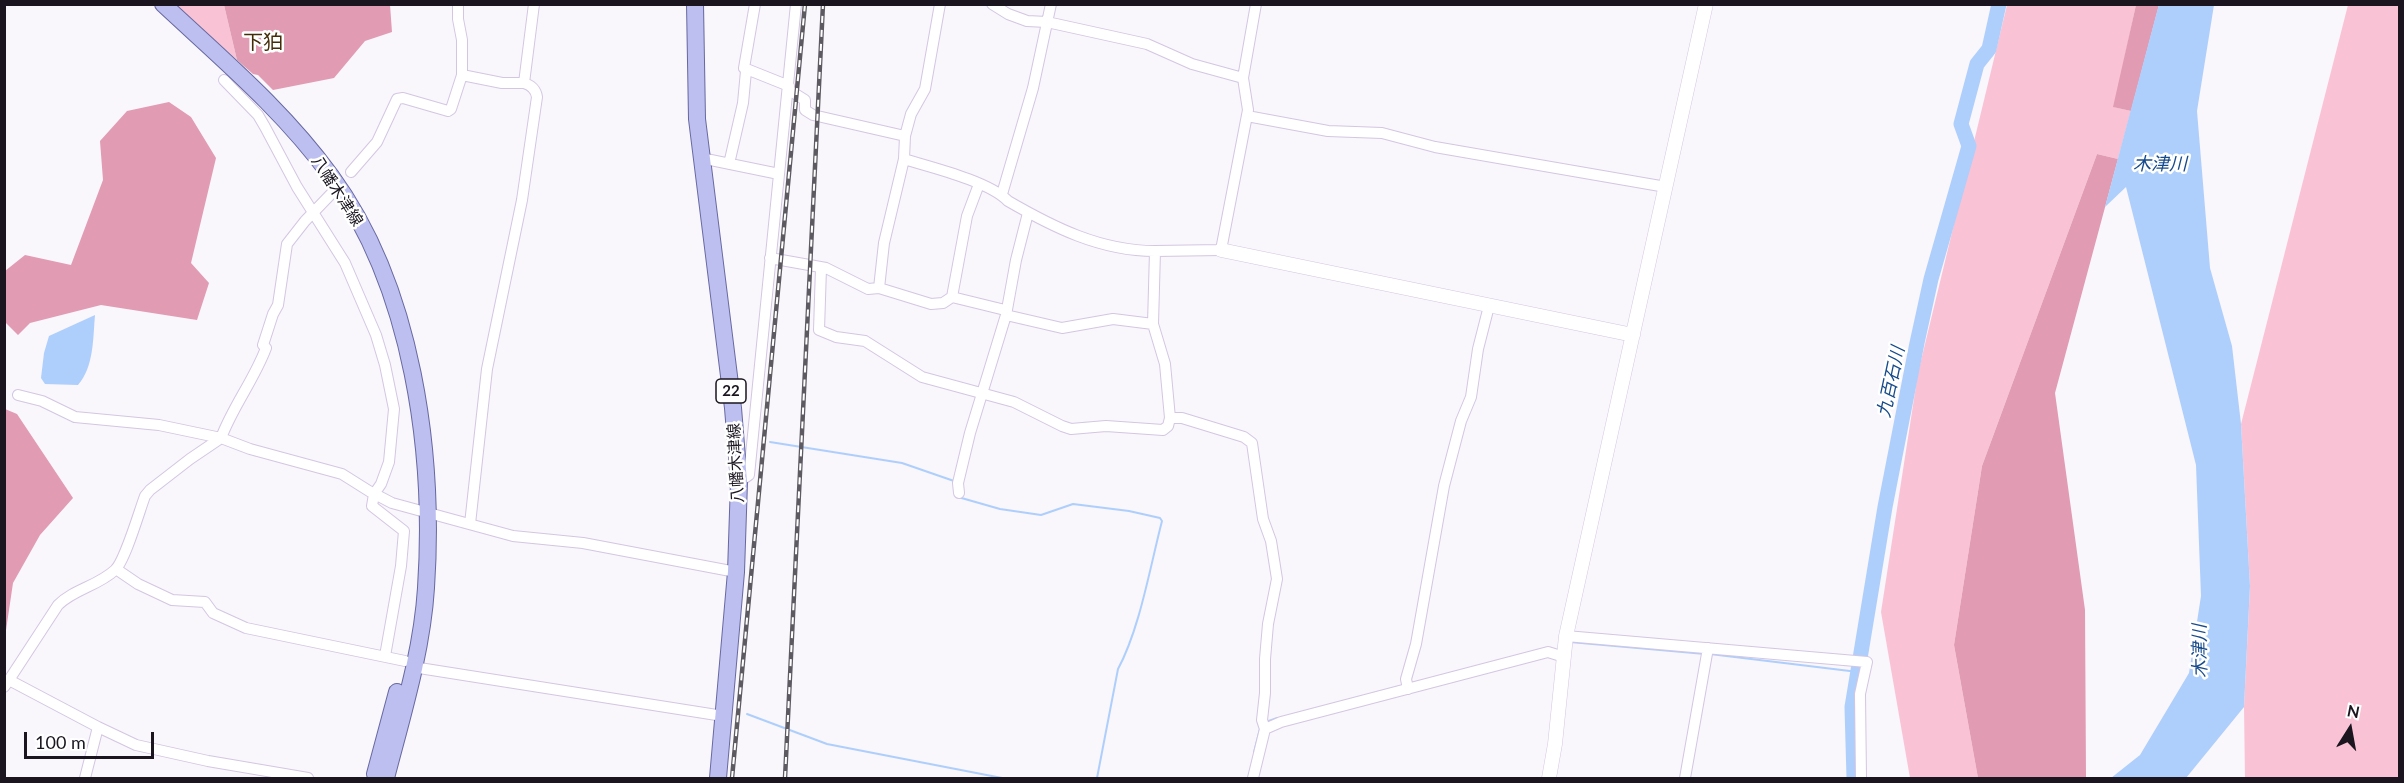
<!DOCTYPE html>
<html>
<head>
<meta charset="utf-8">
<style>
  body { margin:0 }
  #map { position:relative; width:2404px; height:783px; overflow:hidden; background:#f9f6fc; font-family:Lato,sans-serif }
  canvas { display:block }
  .frame { position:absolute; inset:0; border:6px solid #1a151f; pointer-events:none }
  .north { position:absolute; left:2320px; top:699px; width:60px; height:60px; -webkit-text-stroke:4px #fff; paint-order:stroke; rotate:11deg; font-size:16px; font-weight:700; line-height:24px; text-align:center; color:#1a151f }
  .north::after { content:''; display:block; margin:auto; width:21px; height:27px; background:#1a151f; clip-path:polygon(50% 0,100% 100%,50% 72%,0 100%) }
  .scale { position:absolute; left:24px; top:732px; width:130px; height:27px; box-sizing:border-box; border:3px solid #1a151f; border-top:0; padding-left:8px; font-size:18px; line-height:21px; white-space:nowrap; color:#1a151f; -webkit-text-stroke:4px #fff; paint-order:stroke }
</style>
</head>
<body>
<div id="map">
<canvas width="2404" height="783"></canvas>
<div class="frame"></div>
<div class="north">N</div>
<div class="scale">100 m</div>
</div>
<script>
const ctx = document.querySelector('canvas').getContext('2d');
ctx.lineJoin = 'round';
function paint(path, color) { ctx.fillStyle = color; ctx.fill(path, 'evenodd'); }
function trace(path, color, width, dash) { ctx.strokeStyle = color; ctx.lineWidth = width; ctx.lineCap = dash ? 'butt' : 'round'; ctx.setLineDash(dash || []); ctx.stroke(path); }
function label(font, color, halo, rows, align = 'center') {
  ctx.font = font + ' Lato,"Noto Sans JP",sans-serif'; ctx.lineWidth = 5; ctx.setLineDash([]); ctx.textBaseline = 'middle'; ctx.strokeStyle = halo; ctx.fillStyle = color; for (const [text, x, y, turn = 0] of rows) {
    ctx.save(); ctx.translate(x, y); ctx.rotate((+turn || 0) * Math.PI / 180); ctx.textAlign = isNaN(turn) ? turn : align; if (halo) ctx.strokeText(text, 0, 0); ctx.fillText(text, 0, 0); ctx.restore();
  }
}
paint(new Path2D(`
  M176,5H224L237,60Z
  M2007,5H2136L2114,107L2131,111L2118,159L2097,154L1982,466L1954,645L1978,778H1910L1881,612L1918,373Z
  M2348,5H2399V778H2245L2244,707L2250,586L2241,424Z`), '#f9c3d5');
paint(new Path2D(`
  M224,5H390L392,32L365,41L334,78L273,90L258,75L253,74L237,60Z
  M2136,5H2159L2131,111L2113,107Z
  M169,102L191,117L216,158L191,263L209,283L197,320L101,305L30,323L18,335L5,322V271L25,255L71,265L103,180L100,141L127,111Z
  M2097,154L2118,159L2055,393L2085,610L2086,778H1978L1954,645L1982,466Z
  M5,409L17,414L73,498L40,535L13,583L5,637Z`), '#e19bb3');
paint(new Path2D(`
  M2159,4L2214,5L2197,111L2210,268L2232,346L2241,424L2250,586L2244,707L2186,778H2111L2140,755L2189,673L2201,596L2196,465L2126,187L2105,207Z
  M95,315C93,338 94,367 78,385L45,384L41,378L44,353L49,336Z`), '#aecffb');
trace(new Path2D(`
  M770,442L902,463L954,481
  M958,497L1000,509L1041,515L1073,504L1129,511L1160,518L1162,521C1150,567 1140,628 1118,669L1097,778
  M1570,642L1705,654
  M1710,654L1858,672
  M747,714L827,744L1002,778
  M1266,722L1277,718
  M1254,752L1260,729`), '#aecffb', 2);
trace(new Path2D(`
  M1854,778L1852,707L1885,507L1917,343L1931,279L1969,146L1961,124L1977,64L1989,49L1999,4`), '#aecffb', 15);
const minor = new Path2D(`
  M458,4V19L462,40V75
  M755,4L744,68L789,86
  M992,4L1008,14L1027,21L1047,22L1147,44L1192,64L1243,78
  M224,80L258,115L265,127L297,187L345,263L376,335L385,365L394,409L389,462L381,484L374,494L372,506L404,531L401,566L385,656
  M789,90L805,100V110L813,115L905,136L904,159C930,167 989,181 1008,201C1053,227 1100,251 1155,251
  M1247,116L1328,131L1382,133L1435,147L1666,187
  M905,136L911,114L925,89L940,4
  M701,158L779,174
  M904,159L884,243L879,288L931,304L943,303L952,297L1005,310
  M729,164L743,103L746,71
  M351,172L377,142L397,99L403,98L448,111L451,109L462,75L502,83H524
  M332,193L305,221L287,244L278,305L273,314L263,345L266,348C254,380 233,406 221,438L250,449L342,474L369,491L392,503L513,536L583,543L736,572
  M1002,194L1033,88L1051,4
  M770,258L826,268L868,289L879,288
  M821,268L819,330L836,337L865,341L922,377L1014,402L1062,426L1071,429L1106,426L1163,430L1168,426L1170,418
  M952,297L967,216L979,184
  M1006,315L1062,328L1113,319L1153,324
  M18,395L42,401L75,417L159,425L221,438
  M739,482L749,475L796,4
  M959,493L958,483L970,433L1006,315L1016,260L1028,213
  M470,524L487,369L522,200L537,97C536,90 531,85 524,83L534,4
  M116,569L138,584L172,600L205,602L213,613L246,628L405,661
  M1566,636L1867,662L1860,694L1861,778
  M413,667L723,716
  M9,680L58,605C74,589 98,586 115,570C125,561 139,512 145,496L150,490L190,459L221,438
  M4,687L9,680L98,727L85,778
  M1408,689L1406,679L1416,644L1444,486L1461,421L1471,397L1478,349L1489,306
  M98,727L136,745L208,761L308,778
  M1265,729L1281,722L1548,652L1564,657
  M1253,778L1265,729L1262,720L1265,693V659L1268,624L1277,579L1271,541L1263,519L1252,443L1244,437L1182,418H1170L1165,364L1153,324L1155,251L1221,250L1248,110L1243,78L1256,4
  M1685,778L1708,648`);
const tertiary = new Path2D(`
  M1221,250L1633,335
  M1549,778L1555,744L1566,636L1706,4`);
const primary = new Path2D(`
  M163,4C223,60 283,110 331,176C413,288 435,453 426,588C422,652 402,716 386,778
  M695,4L697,119L733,408L739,482L736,572L718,778
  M375,774L397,692`);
trace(minor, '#d3c6e2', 12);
trace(tertiary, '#d3c6e2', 15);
trace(primary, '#6768a0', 18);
trace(minor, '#fff', 10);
trace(tertiary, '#fff', 14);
trace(primary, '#bcbff0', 16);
const rail = new Path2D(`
  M732,778L805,4
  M785,778L823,4`);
trace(rail, '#5e5a62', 4.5);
trace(rail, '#fff', 2, [7]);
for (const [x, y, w] of [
  [731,391,30]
]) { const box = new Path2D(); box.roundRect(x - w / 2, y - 12, w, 24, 4.5); ctx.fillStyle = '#fff'; ctx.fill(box); trace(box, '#1a151f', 1.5); }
label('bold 15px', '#1a151f', null, [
  ["22",731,391]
]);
label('16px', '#1a151f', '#fff', [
  ["八幡木津線",337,191,57],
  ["八幡木津線",736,463,-93]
]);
label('italic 18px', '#164b8b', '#fff', [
  ["木津川",2160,164],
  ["九百石川",1891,382,-78],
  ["木津川",2200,651,-91]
]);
label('20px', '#442c08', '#fff', [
  ["下狛",263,43]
]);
</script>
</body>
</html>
